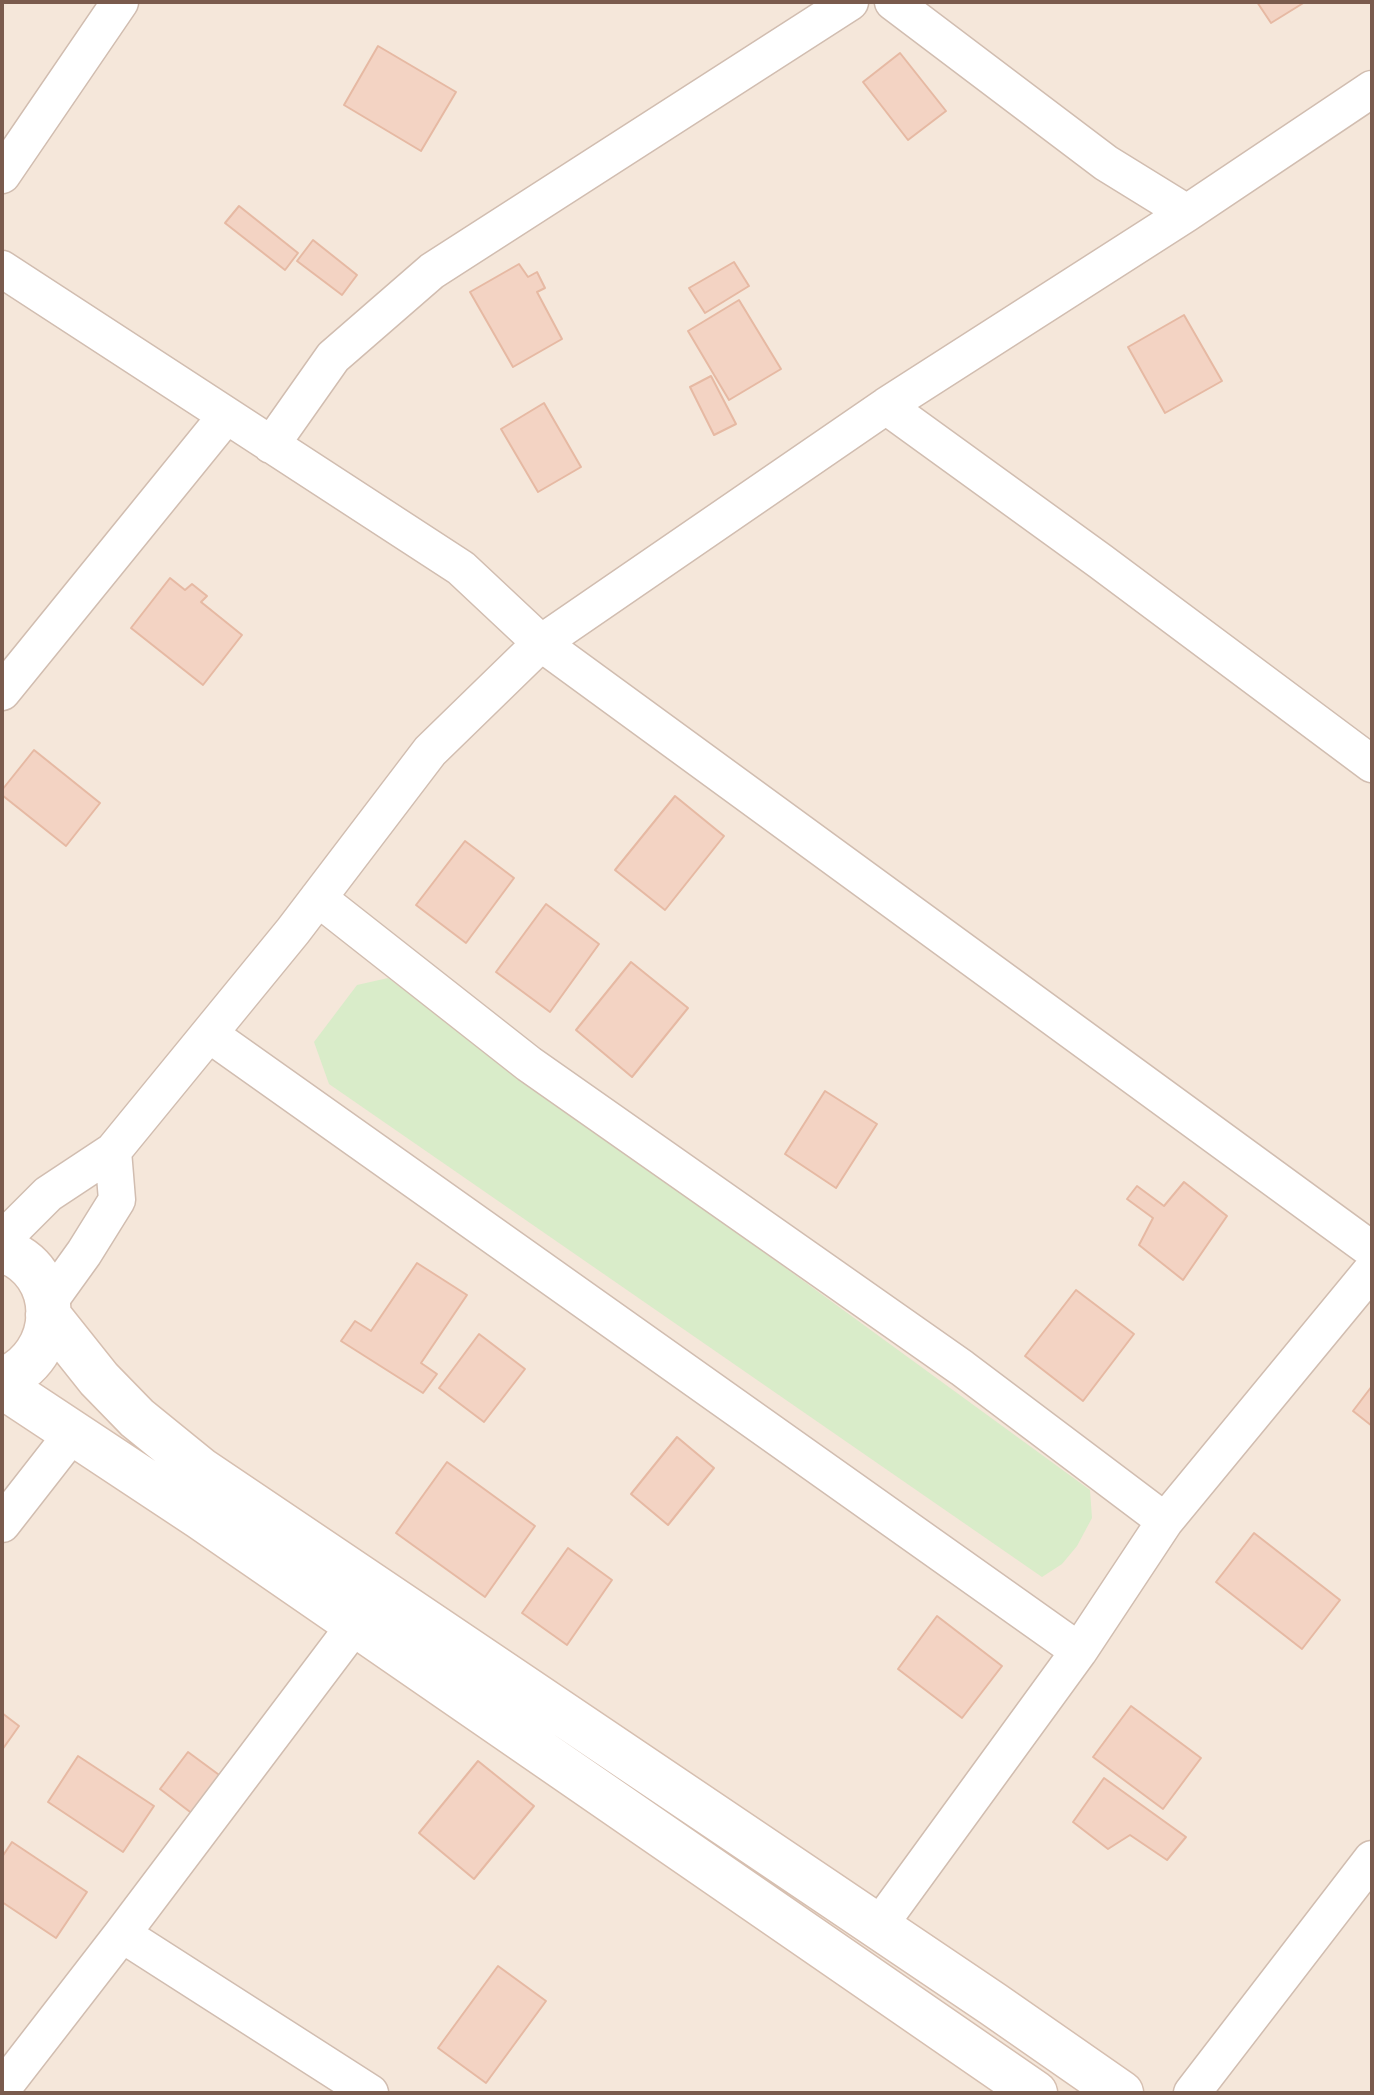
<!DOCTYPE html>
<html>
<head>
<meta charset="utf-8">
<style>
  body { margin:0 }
  #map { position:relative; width:1374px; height:2095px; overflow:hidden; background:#fdf5ec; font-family:"Source Sans 3",sans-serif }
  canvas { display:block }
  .frame { position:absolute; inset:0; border:4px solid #7a5b4d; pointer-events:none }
</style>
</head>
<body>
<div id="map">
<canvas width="1374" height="2095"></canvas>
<div class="frame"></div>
</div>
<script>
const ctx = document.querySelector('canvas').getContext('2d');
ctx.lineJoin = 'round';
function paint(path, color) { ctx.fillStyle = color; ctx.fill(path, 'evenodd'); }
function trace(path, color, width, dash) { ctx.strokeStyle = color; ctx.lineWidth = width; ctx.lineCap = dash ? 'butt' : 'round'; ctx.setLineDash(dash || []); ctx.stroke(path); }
paint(new Path2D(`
  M2,2H1372V2093H2Z`), '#f5e7da');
paint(new Path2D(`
  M388,978L1090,1490L1092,1518L1077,1546L1062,1564L1042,1577L329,1084L314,1042L357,985Z`), '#d9ecc9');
const building = new Path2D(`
  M1257,2H1305L1271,23Z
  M378,46L456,92L421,151L344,105Z
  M900,53L946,111L908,140L863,82Z
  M239,206L298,253L285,270L225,223Z
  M313,240L357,275L342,295L297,261Z
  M734,262L749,286L705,313L689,288Z
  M519,264L528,277L537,272L545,288L537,292L562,339L513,367L470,292Z
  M739,300L781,369L729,400L688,331Z
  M1184,315L1222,381L1165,413L1128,347Z
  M711,376L736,424L714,435L690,387Z
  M544,403L581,467L538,492L501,429Z
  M170,578L185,590L192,584L207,596L201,602L242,635L203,685L131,628Z
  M34,750L100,803L66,846L2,795V790Z
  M675,796L724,836L665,910L615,870Z
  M465,841L514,878L466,943L416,905Z
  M546,904L599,944L550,1012L496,972Z
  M631,962L688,1008L632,1077L576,1030Z
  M825,1091L877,1124L836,1188L785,1154Z
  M1184,1182L1227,1216L1183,1280L1139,1245L1153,1218L1127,1199L1137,1186L1164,1206Z
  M417,1263L467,1295L421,1363L437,1374L423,1393L341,1341L355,1321L371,1331Z
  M1076,1290L1134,1334L1083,1401L1025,1356Z
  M479,1334L525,1369L484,1422L439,1388Z
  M1372,1386V1426L1353,1411Z
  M677,1437L714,1468L668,1525L631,1494Z
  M447,1462L535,1526L485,1597L396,1533Z
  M1254,1533L1340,1600L1302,1649L1216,1582Z
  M568,1548L612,1580L567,1645L522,1613Z
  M937,1616L1002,1666L962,1718L898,1669Z
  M1131,1706L1201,1758L1163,1809L1093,1757Z
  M2,1713L19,1726L2,1750Z
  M188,1752L226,1780L198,1818L160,1789Z
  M78,1756L154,1806L123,1852L48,1802Z
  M478,1761L534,1806L474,1879L419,1833Z
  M1104,1778L1186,1837L1167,1860L1130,1835L1108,1849L1073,1822Z
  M12,1842L87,1892L56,1938L2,1902V1857Z
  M498,1966L546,2001L486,2083L438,2048Z`);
paint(building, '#f3d3c3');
trace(building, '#e6b9a3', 2);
const street = new Path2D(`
  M893,2L1106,163L1187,213L1372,89
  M2,175L120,2
  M2,269L461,568L541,643L1372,1250
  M886,406L1100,561L1372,764
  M271,445L333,357L432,271L850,2
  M2,692L226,416
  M318,898L529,1064L962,1368L1165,1521L1079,1651L878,1927
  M209,1034L1079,1651
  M2,1240L48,1194L113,1151L293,931L430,751L541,643L886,406L1187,213
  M48,1303L84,1253L117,1200L113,1151
  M1165,1521L1372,1270
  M2,1524L73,1433
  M122,1934L370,2093
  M2,2089L122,1934L355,1625
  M1192,2093L1372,1859`);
const secondary = new Path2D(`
  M2,1250C65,1270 63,1357 2,1380
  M48,1315L99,1379L137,1418L201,1470L993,2004L1121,2093
  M2,1386L200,1517L1035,2093`);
trace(street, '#d1bdb0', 39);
trace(secondary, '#d6bfb0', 47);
trace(street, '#fff', 36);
trace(secondary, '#fff', 44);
</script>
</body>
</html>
